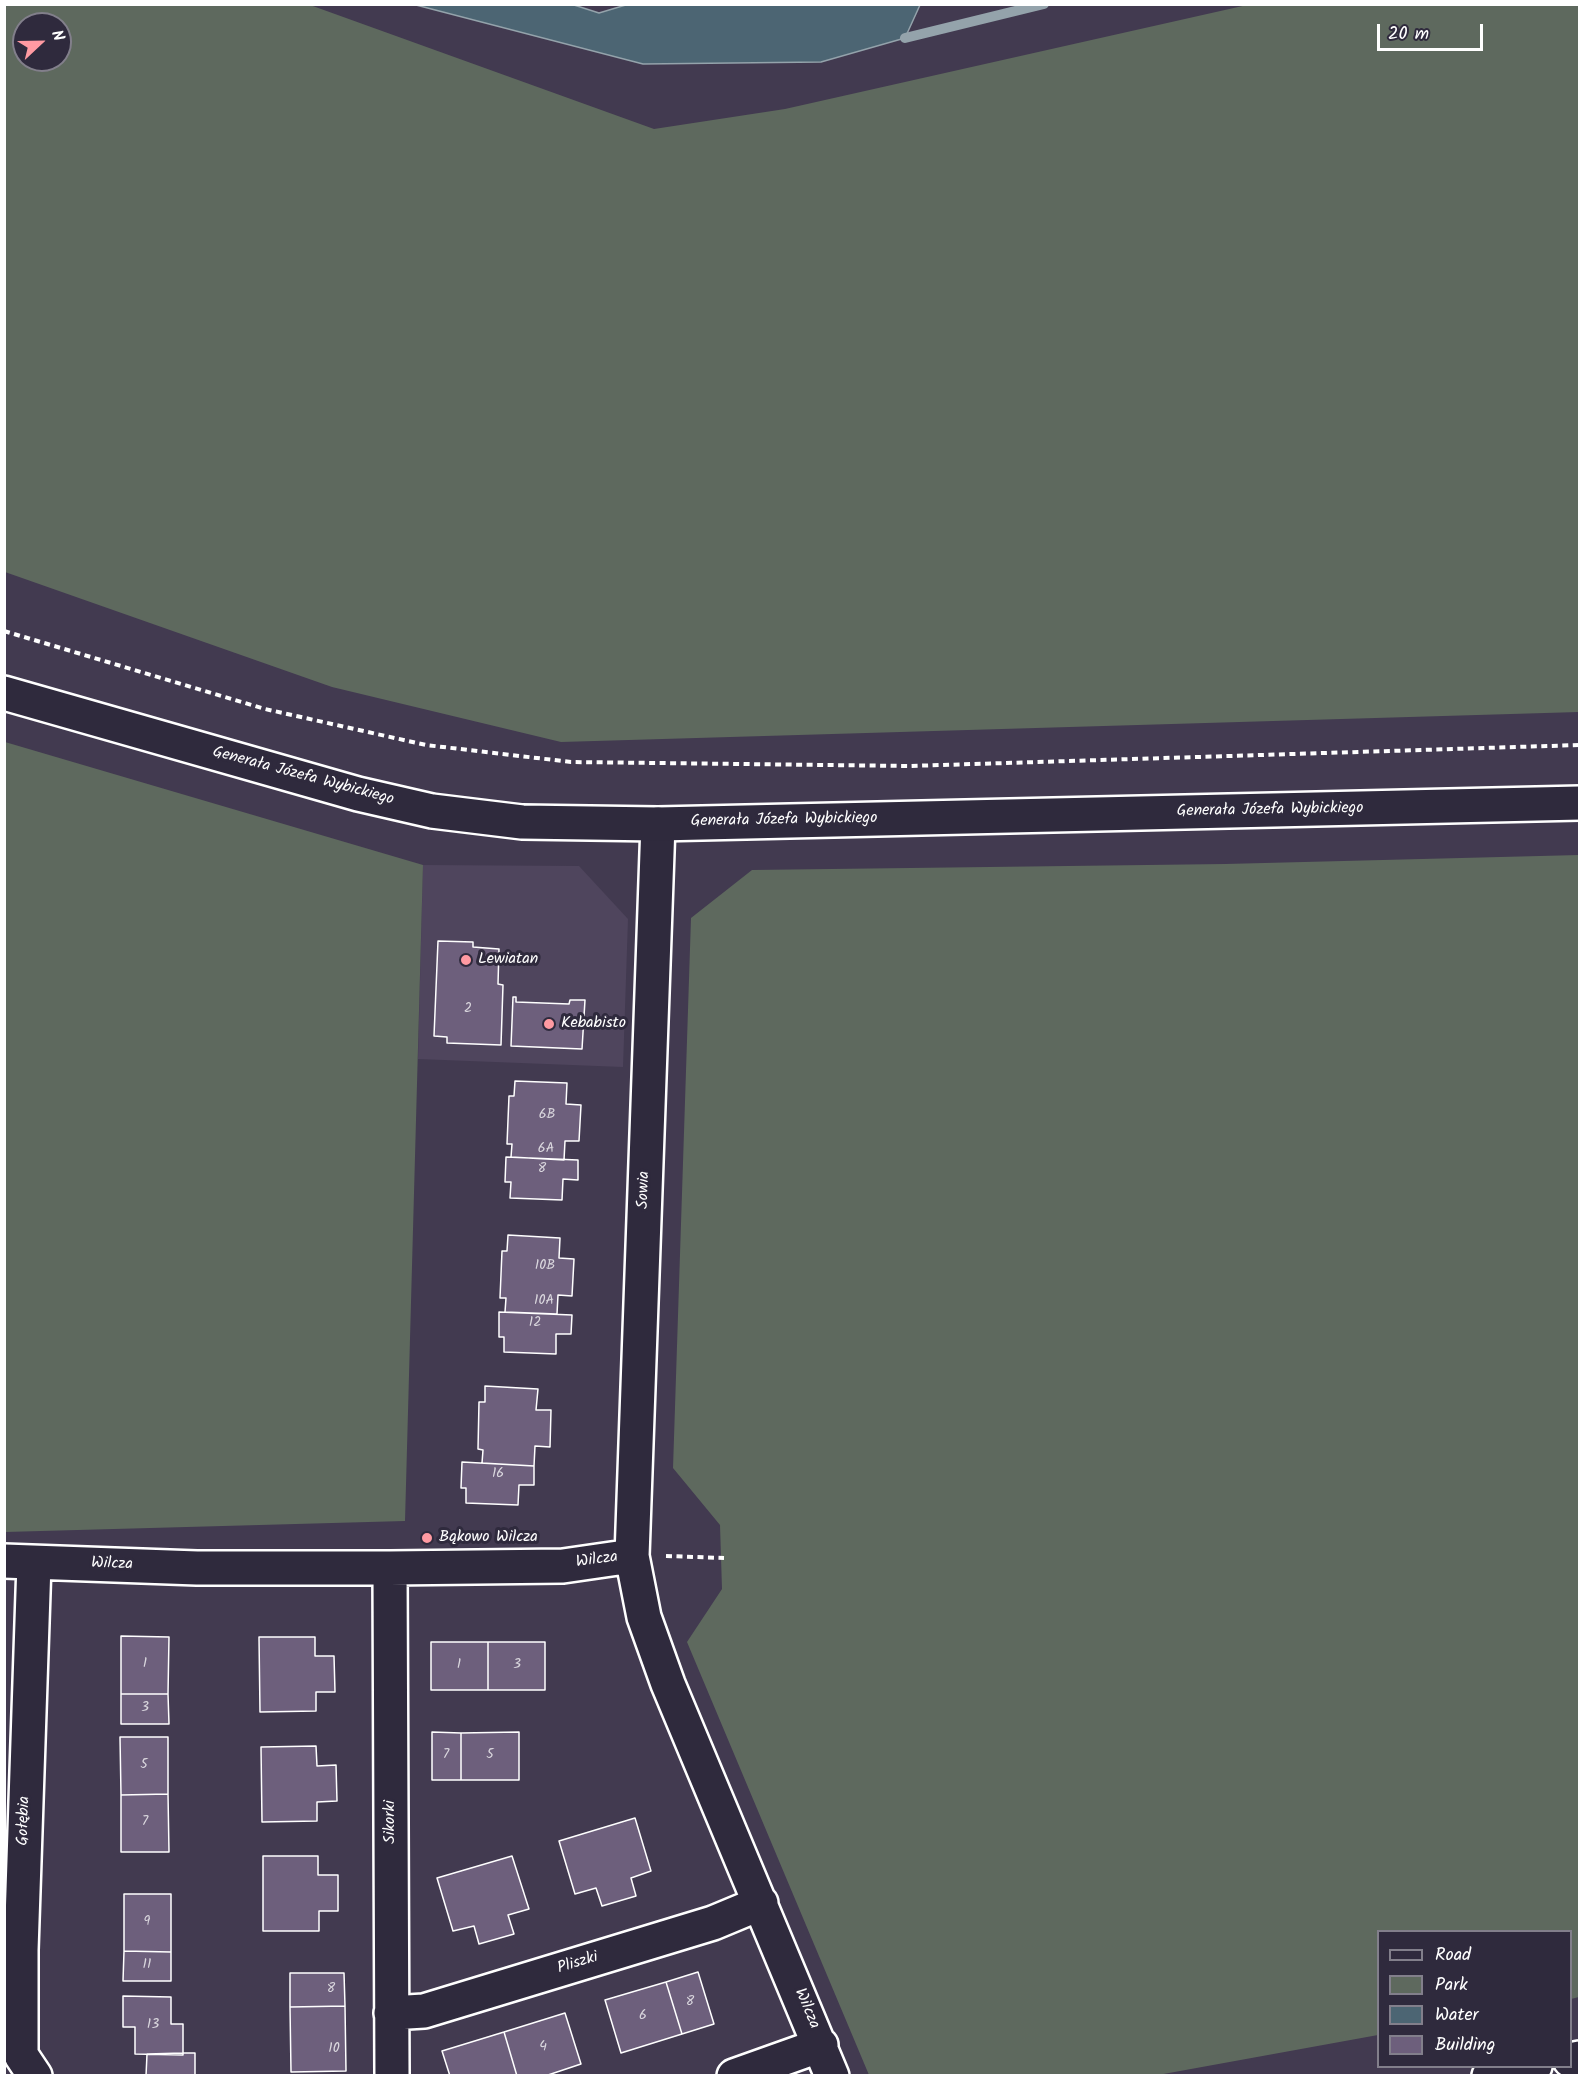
<!DOCTYPE html>
<html>
<head>
<meta charset="utf-8">
<style>
  body { margin:0 }
  #map { position:relative; width:1584px; height:2080px; overflow:hidden; background:#423a50; font-family:Kalam,sans-serif }
  canvas { display:block }
  .frame { position:absolute; inset:0; border:6px solid #fff; pointer-events:none }
  .legend { position:absolute; left:1377px; top:1930px; width:195px; height:138px; box-sizing:border-box; background:#2f2a3d; border:2px solid #827f8b; margin:0; padding:8px 10px; list-style:none; font-size:18px; color:#fff }
  .legend li { display:flex; align-items:center; gap:12px; height:30px }
  .legend b { width:30px; border:2px solid #827f8b }
  .north { position:absolute; left:12px; top:12px; width:60px; height:60px; box-sizing:border-box; background:#2f2a3d; border:2px solid #827f8b; border-radius:50%; rotate:68deg; font-size:16px; font-weight:700; line-height:24px; text-align:center; color:#fff }
  .north::after { content:''; display:block; margin:auto; width:21px; height:27px; background:#ff9aa2; clip-path:polygon(50% 0,100% 100%,50% 72%,0 100%) }
  .scale { position:absolute; left:1377px; top:24px; width:106px; height:27px; box-sizing:border-box; border:3px solid #fff; border-top:0; padding-left:8px; font-size:18px; line-height:21px; white-space:nowrap; color:#fff; -webkit-text-stroke:4px #2f2a3d; paint-order:stroke }
</style>
</head>
<body>
<div id="map">
<canvas width="1584" height="2080"></canvas>
<div class="frame"></div>
<ul class="legend">
<li><b style="height:8px;background:#2f2a3d"></b>Road</li>
<li><b style="height:16px;background:#5e695e"></b>Park</li>
<li><b style="height:16px;background:#4c6573"></b>Water</li>
<li><b style="height:16px;background:#6d5f7c"></b>Building</li>
</ul>
<div class="north">N</div>
<div class="scale">20 m</div>
</div>
<script>
const ctx = document.querySelector('canvas').getContext('2d');
ctx.lineJoin = 'round';
function paint(path, color) { ctx.fillStyle = color; ctx.fill(path, 'evenodd'); }
function trace(path, color, width, dash) { ctx.strokeStyle = color; ctx.lineWidth = width; ctx.lineCap = dash ? 'butt' : 'round'; ctx.setLineDash(dash || []); ctx.stroke(path); }
function label(font, color, halo, rows, align = 'center') {
  ctx.font = font + ' Kalam,sans-serif'; ctx.lineWidth = 6; ctx.setLineDash([]); ctx.textBaseline = 'middle'; ctx.strokeStyle = halo; ctx.fillStyle = color; for (const [text, x, y, turn = 0] of rows) {
    ctx.save(); ctx.translate(x, y); ctx.rotate((+turn || 0) * Math.PI / 180); ctx.textAlign = isNaN(turn) ? turn : align; if (halo) ctx.strokeText(text, 0, 0); ctx.fillText(text, 0, 0); ctx.restore();
  }
}
paint(new Path2D(`
  M423,865L579,866L628,919L623,1067L418,1059Z`), '#4f455d');
paint(new Path2D(`
  M5,4L310,5L654,129L785,109L1247,5H1579V712L561,742L332,687L5,572ZM24,24H60V60H24Z
  M5,742L423,865L405,1521L5,1532Z
  M1579,855V1997L1571,1999L1570,1932H1378V2035L1158,2075H869L687,1642L722,1589L720,1525L673,1468L691,918L752,870L1225,864Z`), '#5e695e');
const water = new Path2D(`
  M574,5L599,13L629,4L920,5L905,38L821,62L643,64L416,5Z`);
paint(water, '#4c6573');
trace(water, '#94a3ab', 1.5);
trace(new Path2D(`
  M905,38L1044,4`), '#94a3ab', 10);
const building = new Path2D(`
  M438,941L473,942V947L499,949L498,984L503,985L501,1045L447,1043V1037L434,1036Z
  M513,997H516V1002L569,1004L570,1000H585L582,1049L511,1046Z
  M515,1081L567,1083L566,1104L581,1105L579,1141H565L564,1160L511,1157L512,1144H507L509,1096H514Z
  M506,1157L578,1160V1180L563,1179L562,1200L510,1198L511,1182H505Z
  M508,1235L560,1238L559,1258L574,1259L572,1296L558,1295L557,1314L505,1312L506,1298H500L502,1251H507Z
  M499,1312L572,1315L571,1334H556V1354L504,1352V1337H499Z
  M485,1386L538,1389L536,1410H551L550,1447L535,1446L534,1466L482,1463L483,1450L478,1449L479,1402H485Z
  M462,1462L534,1466V1485H519L518,1505L466,1503V1488H461Z
  M121,1636L169,1637L168,1694H121Z
  M259,1637H315V1656H334L335,1692H316V1711L260,1712Z
  M431,1642H488V1690H431Z
  M488,1642H545V1690H488Z
  M121,1694H168L169,1724H121Z
  M432,1732L461,1733V1780H432Z
  M519,1732V1780H461V1733Z
  M120,1737H168V1794L121,1795Z
  M316,1746L317,1766L336,1765L337,1801L317,1802V1821L262,1822L261,1747Z
  M168,1794L169,1852H121V1795Z
  M635,1818L651,1871L631,1878L636,1896L602,1906L596,1888L575,1894L559,1841Z
  M263,1856H318V1875H338V1911H319V1931H263Z
  M512,1856L529,1909L508,1915L514,1934L479,1944L474,1926L453,1931L437,1878Z
  M124,1894H171V1952L124,1951Z
  M124,1951L171,1952V1981H123Z
  M698,1972L714,2024L682,2034L666,1982Z
  M290,1973H344L345,2006L290,2007Z
  M666,1982L682,2034L621,2053L605,2000Z
  M123,1996L171,1997V2024H183V2055L135,2054V2027H123Z
  M345,2006L346,2071L291,2072L290,2007Z
  M565,2013L581,2064L545,2076H517L504,2032Z
  M504,2032L517,2076H450L442,2051Z
  M183,2053H195V2076H146L147,2054Z`);
paint(building, '#6d5f7c');
trace(building, '#fff', 1.5);
const minor = new Path2D(`
  M658,824L632,1556L644,1617L668,1684L832,2076
  M4,1561L197,1568H390L563,1566L632,1556
  M34,1563L21,1950V2055L35,2076
  M390,1568L392,2076
  M391,2013L424,2011L713,1923L761,1903
  M1570,2060L1580,2058
  M734,2076L821,2045
  M1489,2076L1535,2066`);
const secondary = new Path2D(`
  M4,693L358,794L432,811L522,822L658,824L1580,803`);
trace(minor, '#fff', 38);
trace(secondary, '#fff', 38);
trace(new Path2D(`
  M4,631L265,709L426,745L571,762L910,766L1580,745
  M666,1556L724,1558`), '#fff', 4, [6, 4.5]);
trace(minor, '#2f2a3d', 33);
trace(secondary, '#2f2a3d', 33);
for (const [x, y, r, color] of [
  [466,960,6,"#ff9aa2"],
  [549,1024,6,"#ff9aa2"],
  [427,1538,6,"#ff9aa2"]
]) { const dot = new Path2D(); dot.arc(x, y, r, 0, 2 * Math.PI); ctx.fillStyle = color; ctx.fill(dot); trace(dot, '#2f2a3d', 2); }
label('14px', '#dad7de', null, [
  ["2",468,1010],
  ["6B",547,1116],
  ["6A",546,1150],
  ["8",542,1170],
  ["10B",545,1267],
  ["10A",544,1302],
  ["12",535,1324],
  ["16",498,1475],
  ["1",145,1665],
  ["1",459,1666],
  ["3",517,1666],
  ["3",145,1709],
  ["7",446,1756],
  ["5",490,1756],
  ["5",144,1766],
  ["7",145,1823],
  ["9",147,1923],
  ["11",147,1966],
  ["8",331,1990],
  ["8",690,2003],
  ["6",643,2017],
  ["13",153,2026],
  ["4",543,2048],
  ["10",334,2050]
]);
label('16px', '#fff', '#2f2a3d', [
  ["Generała Józefa Wybickiego",303,777,15],
  ["Generała Józefa Wybickiego",1270,811,-1],
  ["Generała Józefa Wybickiego",784,821,-1],
  ["Sowia",645,1190,-88],
  ["Wilcza",597,1561,-8],
  ["Wilcza",112,1565,2],
  ["Gołębia",25,1821,-88],
  ["Sikorki",391,1822,-90],
  ["Pliszki",578,1964,-17],
  ["Wilcza",806,2009,67]
]);
label('16px', '#fff', '#2f2a3d', [
  ["Lewiatan",478,960],
  ["Kebabisto",561,1024],
  ["Bąkowo Wilcza",439,1538]
], 'left');
</script>
</body>
</html>
